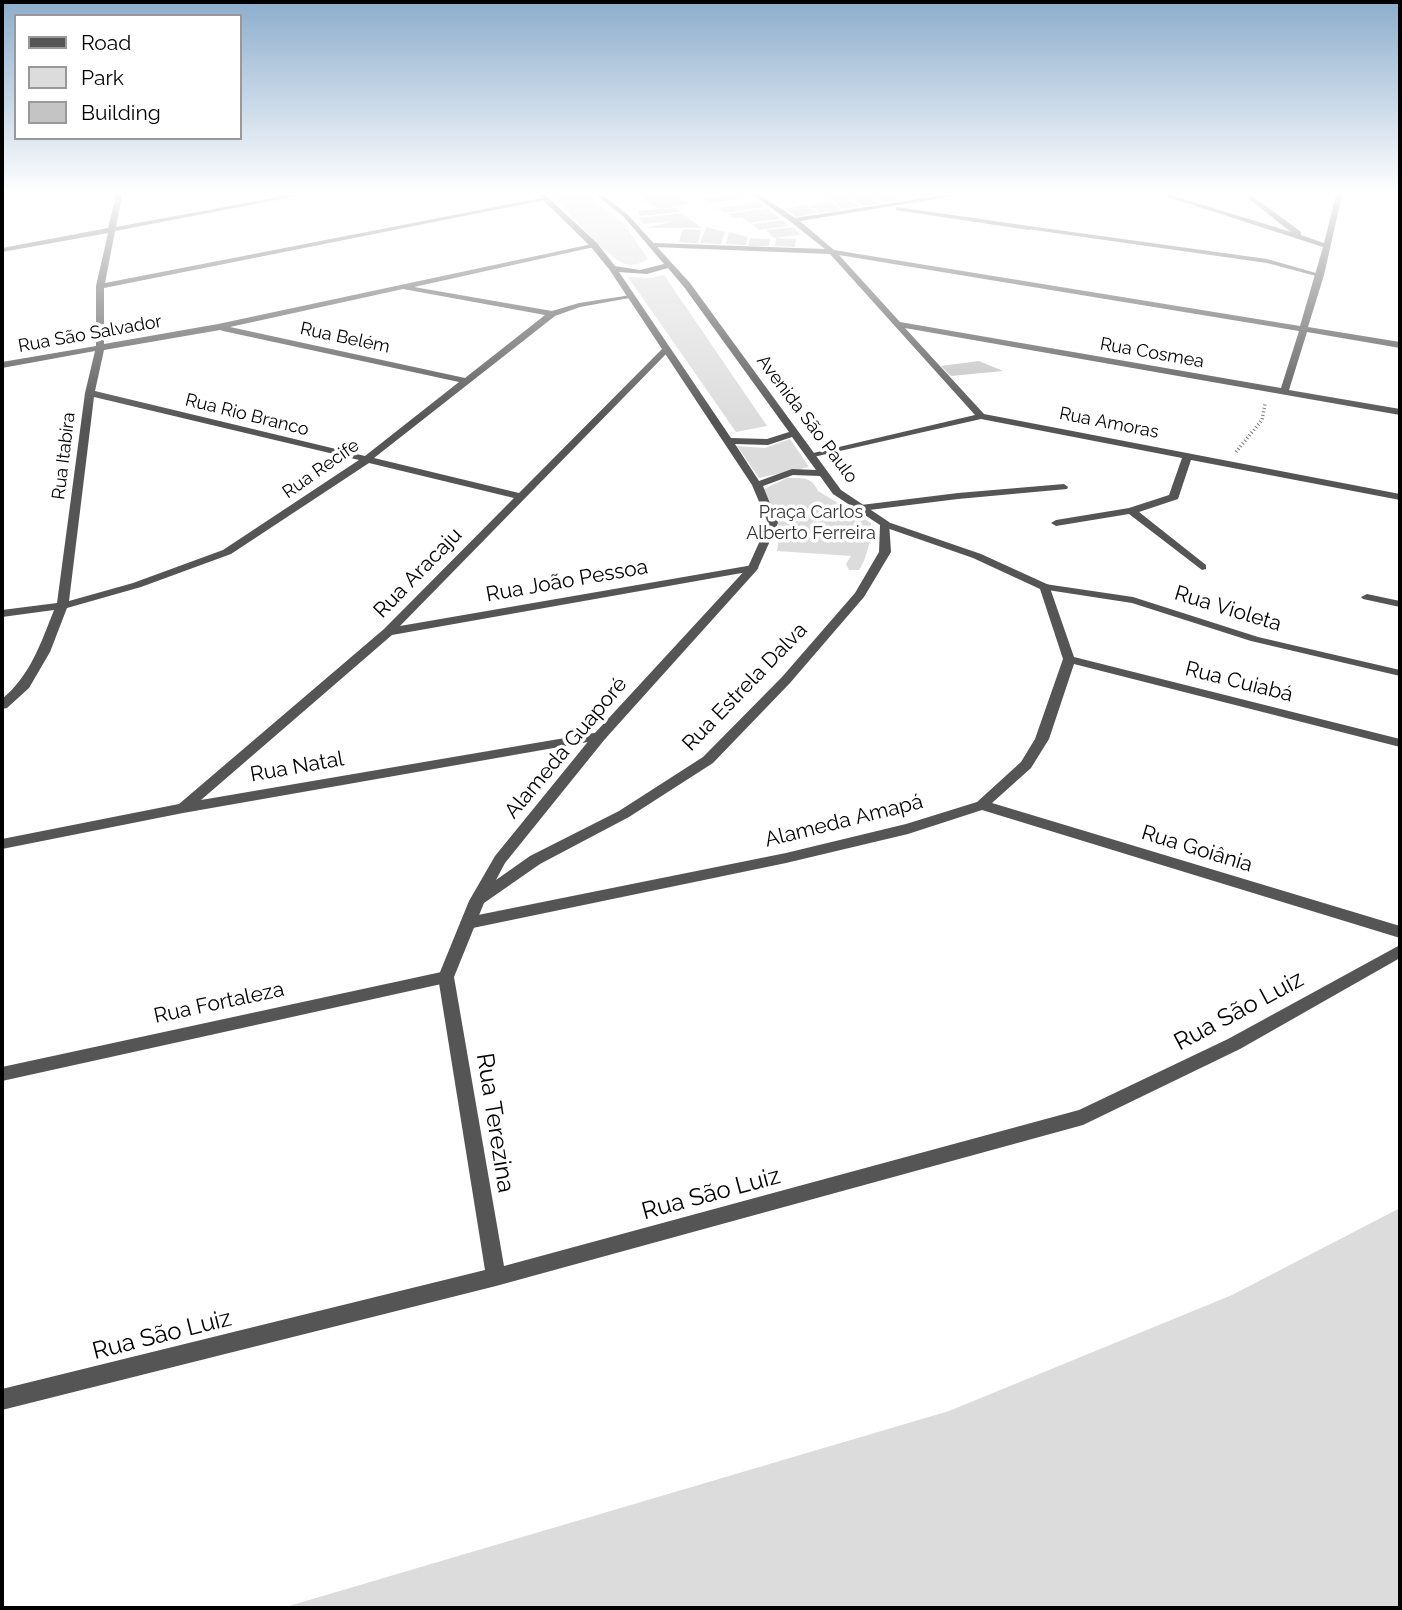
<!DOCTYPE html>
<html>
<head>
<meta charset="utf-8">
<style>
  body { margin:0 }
  #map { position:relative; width:1402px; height:1610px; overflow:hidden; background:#fff; font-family:Raleway,sans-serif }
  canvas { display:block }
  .frame { position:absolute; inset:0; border:4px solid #000; pointer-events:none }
  .legend { position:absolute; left:14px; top:14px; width:228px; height:126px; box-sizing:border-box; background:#fff; border:2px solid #999; margin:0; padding:9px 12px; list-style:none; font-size:21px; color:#000 }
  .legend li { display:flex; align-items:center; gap:14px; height:35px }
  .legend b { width:35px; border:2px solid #999 }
</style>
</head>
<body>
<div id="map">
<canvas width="1402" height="1610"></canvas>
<div class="frame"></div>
<ul class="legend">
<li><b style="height:9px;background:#555"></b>Road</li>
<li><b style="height:19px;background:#dcdcdc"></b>Park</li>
<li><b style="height:19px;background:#c4c4c4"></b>Building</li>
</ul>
</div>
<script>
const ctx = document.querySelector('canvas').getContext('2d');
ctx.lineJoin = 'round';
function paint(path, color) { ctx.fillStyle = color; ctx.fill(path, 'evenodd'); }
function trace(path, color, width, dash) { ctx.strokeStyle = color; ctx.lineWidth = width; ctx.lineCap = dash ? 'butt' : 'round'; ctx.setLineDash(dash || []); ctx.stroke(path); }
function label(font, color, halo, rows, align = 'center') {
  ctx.font = font + ' Raleway,sans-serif'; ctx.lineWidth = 7; ctx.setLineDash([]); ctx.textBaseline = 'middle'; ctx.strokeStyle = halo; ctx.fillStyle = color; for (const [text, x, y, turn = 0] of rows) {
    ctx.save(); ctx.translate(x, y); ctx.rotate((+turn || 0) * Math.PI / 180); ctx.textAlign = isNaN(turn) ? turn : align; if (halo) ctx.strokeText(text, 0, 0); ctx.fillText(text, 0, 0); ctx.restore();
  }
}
paint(new Path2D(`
  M552,195H587L624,224L648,259C640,264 632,267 623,263C603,254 569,212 552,195Z
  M664,275L767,426L736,432L628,277L649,278Z
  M790,439L809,467L759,478L737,446L765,448Z
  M787,478C801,478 812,476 818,491L871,523C873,534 866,561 859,570H849L846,564L851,556L777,551C783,523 774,514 764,489Z
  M1400,1208V1608H282L949,1411L1232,1295Z`), '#dcdcdc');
paint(new Path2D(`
  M642,195H675L691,203L661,209L647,202Z
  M725,195H746L750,198L710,203L703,198Z
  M823,195H842L859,206L844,209Z
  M845,195H865L880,203L864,206Z
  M870,195H890L899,200L883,203Z
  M758,202L766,207L725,213L718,208Z
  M831,202L842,210L820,213L809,205Z
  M807,205L818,213L796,217L785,208Z
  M676,208L681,212L640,216L638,211Z
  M767,208L772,212L764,214L773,213L780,219L750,223L742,217L734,218L728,214Z
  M682,213L702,228H645L674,221L644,224L639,218Z
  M782,220L789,226L759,230L752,224Z
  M706,227L725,232L721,244L700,243Z
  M793,227L801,235L774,238L766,230Z
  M683,229L701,230L698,243L679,242Z
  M729,232L748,237L746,245L726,244Z
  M750,238L770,239L769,246H748Z
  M776,238L796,239L795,247L775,246Z
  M979,361L1003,371L951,376L941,366Z`), '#c4c4c4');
trace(new Path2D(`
  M1236,452L1262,420L1265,404`), '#777', 3.5, [1, 2.5]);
paint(new Path2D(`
  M1029,226L1267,259L1323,275L1320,277L1267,263L1027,229Z
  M1064,484L1068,487L1067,489L958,499L861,511L856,508L861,505L958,493Z
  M1045,584L1133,597L1258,637L1400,670V676L1251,641L1132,603L1041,589L1040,587Z`), '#555');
paint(new Path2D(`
  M116,195H122L116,227L289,195H302L115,231L105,283L546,197L549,199L104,288V344L218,324L597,243V247H594L414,287L552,311L579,303L631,295L635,297L580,307L555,316L374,458L519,493L664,347L671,349L400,626L753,565L759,568L753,571L392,635L201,800L600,732L607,736L605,739L183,813L2,849V839L179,804L384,629L514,498L369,463L231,554L141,587L67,608L50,652L29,688L7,708L2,709V699C30,676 41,643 54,610L2,617V610L57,603L85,393L95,351L2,368V362L96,346V286L108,233L2,252V248L108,228ZM403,289L545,315L465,378L230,327ZM220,330L223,331L459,382L365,456L95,391L104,350ZM94,397L359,460L223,550L133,583L69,601Z
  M753,195H760L795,218L945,195H960L800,221L834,250L1300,326L1323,247L1162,195H1171L1291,232L1244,195H1251L1301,232V235L1324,243L1336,195H1342L1324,275L1308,327L1400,342V348L1307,332L1289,390L1400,409V415L905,328L984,414L1400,494V500L1191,460L1178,499L1139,512L1206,565V569L1202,570L1129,514L1056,526L1051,523L1056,520L1129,508L1169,495L1182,458L981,419L809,458V454L975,415L830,254L654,247L650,245L654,243L825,249L791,222ZM839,255L1299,331L1281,388L900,322Z
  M897,207L1029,226L1033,228L1029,230L895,210Z
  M885,521L981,554L1049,585L1074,657L1400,739V747L1074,664L1049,739L1031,768L992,803L1400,926V938L982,810L908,834L786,863L468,929L463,927L460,923L463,919L468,917L786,853L906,824L977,802L1021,762L1035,739L1063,659L1040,589L973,558L881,526L880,524Z
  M1367,594L1400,601V607L1363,599L1361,597Z
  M446,971L452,973L454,977L452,981L446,983L2,1081V1067Z`), '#555');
paint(new Path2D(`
  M538,195H545L597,243L615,266L640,270L664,264L624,217L596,195H603L628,215L690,283L841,490L889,522L891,552L864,597L790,683L713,763L629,817L540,864L484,903L454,977L504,1266L1079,1110L1228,1039L1400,945V958L1240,1049L1083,1125L496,1286L2,1410V1389L485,1270L438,977L469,901L495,856L595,733L748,567L768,523L752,485L609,269L591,247ZM668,268L684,287L789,432L767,439L731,438L619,272L647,274ZM792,437L816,470L792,469L759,481L735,444L768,445ZM793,475L820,476L833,494L880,525L879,552L855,593L782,677L703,757L619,811L530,856L496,880L505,863L605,739L757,570L778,523L763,486Z`), '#555');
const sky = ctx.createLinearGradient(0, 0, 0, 420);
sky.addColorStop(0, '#8cadcc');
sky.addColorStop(0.46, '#fff');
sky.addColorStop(1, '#ffffff00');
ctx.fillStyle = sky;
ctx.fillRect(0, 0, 1402, 420);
label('18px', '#000', '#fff', [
  ["Rua São Salvador",90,334,-10],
  ["Rua Belém",345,338,12],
  ["Rua Cosmea",1152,353,10],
  ["Rua Rio Branco",247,415,14],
  ["Avenida São Paulo",807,419,53],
  ["Rua Amoras",1109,423,11],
  ["Rua Itabira",64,456,-83],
  ["Rua Recife",321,469,-35]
]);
label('18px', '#333', '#fff', [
  ["Praça Carlos",811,513],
  ["Alberto Ferreira",811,534]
]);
label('21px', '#000', '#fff', [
  ["Rua Aracaju",418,573,-46],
  ["Rua João Pessoa",567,581,-10],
  ["Rua Violeta",1228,609,17],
  ["Rua Cuiabá",1239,682,14],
  ["Rua Estrela Dalva",745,687,-46],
  ["Alameda Guaporé",566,748,-50],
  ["Rua Natal",297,767,-10],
  ["Alameda Amapá",844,821,-14],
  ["Rua Goiânia",1197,849,17],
  ["Rua Fortaleza",219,1003,-12]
]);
label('24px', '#000', '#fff', [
  ["Rua São Luiz",1239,1011,-28],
  ["Rua Terezina",495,1123,81],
  ["Rua São Luiz",711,1194,-15],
  ["Rua São Luiz",162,1335,-14]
]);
</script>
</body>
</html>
